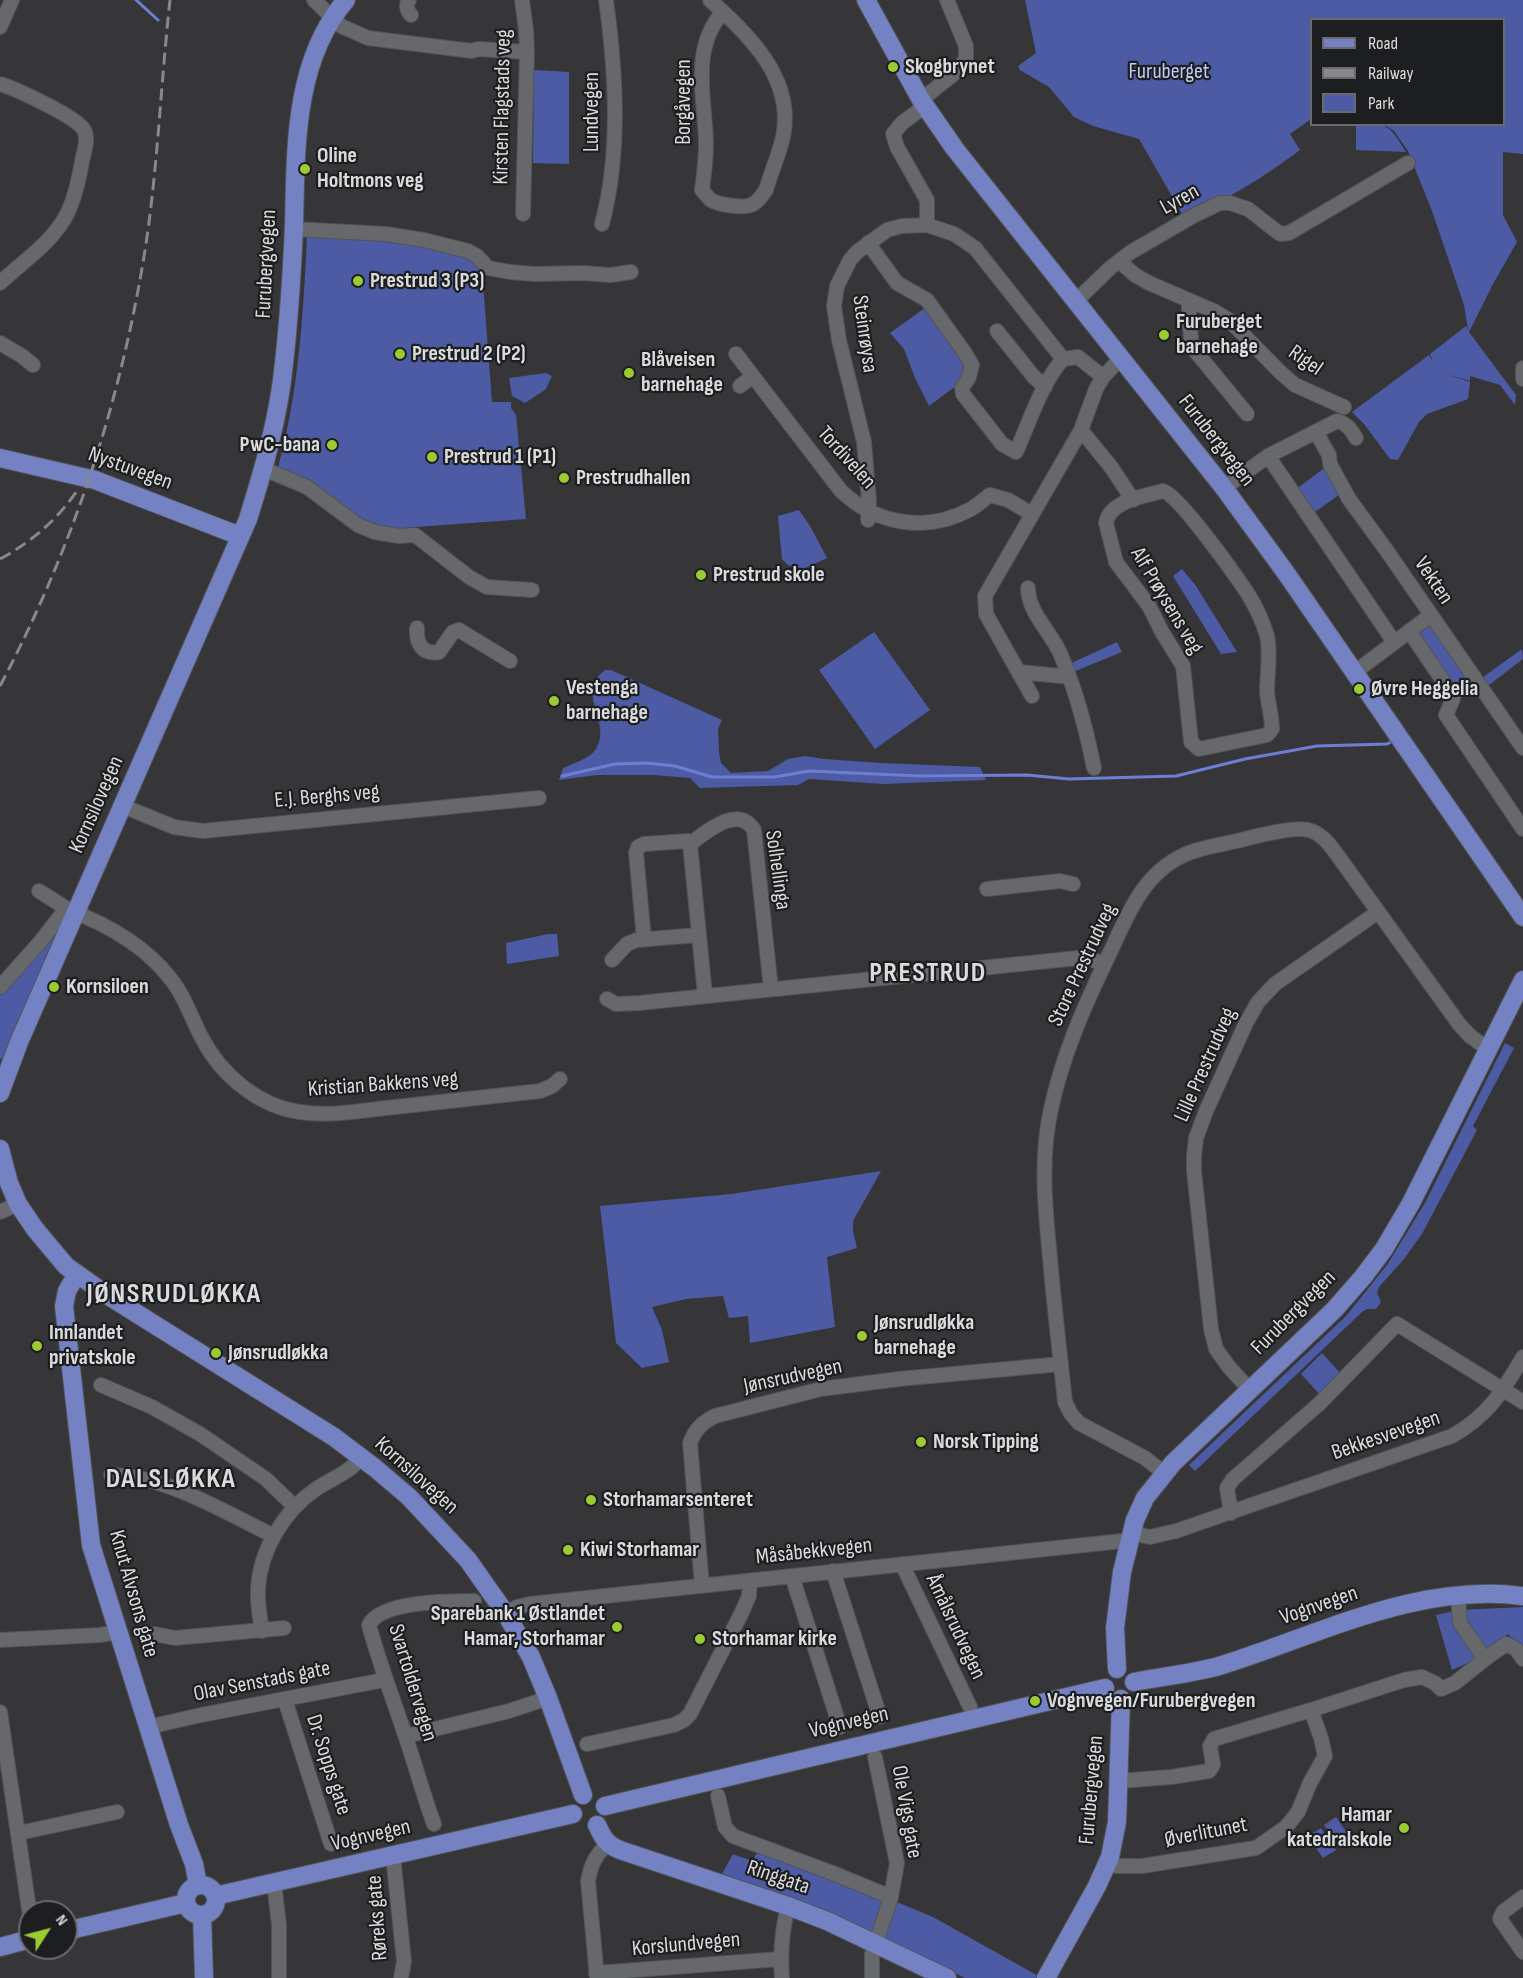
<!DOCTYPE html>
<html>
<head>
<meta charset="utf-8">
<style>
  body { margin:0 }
  #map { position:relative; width:1523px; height:1978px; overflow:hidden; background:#363639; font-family:"Sofia Sans Condensed",sans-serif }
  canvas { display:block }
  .legend { position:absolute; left:1310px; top:18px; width:195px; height:108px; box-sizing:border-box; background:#1d1e1f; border:2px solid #696a6b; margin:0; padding:8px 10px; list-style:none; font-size:18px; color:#dbdbdd }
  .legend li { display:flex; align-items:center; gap:12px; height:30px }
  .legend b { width:30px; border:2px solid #696a6b }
  .north { position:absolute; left:18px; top:1900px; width:60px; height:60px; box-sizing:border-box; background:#1d1e1f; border:2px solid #696a6b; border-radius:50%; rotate:54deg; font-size:16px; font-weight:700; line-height:24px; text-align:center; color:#dbdbdd }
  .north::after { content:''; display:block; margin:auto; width:21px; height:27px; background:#9cca32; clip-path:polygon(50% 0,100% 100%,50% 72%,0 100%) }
</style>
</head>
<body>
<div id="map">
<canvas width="1523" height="1978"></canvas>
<ul class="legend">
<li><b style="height:8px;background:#7481c3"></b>Road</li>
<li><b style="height:8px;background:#88888a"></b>Railway</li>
<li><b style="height:16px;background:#4d5aa4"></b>Park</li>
</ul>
<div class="north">N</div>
</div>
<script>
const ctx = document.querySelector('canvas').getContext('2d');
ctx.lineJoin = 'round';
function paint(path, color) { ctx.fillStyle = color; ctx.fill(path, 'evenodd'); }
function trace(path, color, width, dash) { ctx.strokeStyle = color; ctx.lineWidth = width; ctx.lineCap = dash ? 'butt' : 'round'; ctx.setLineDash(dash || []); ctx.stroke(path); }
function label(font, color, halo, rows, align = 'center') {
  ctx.font = font + ' "Sofia Sans Condensed",sans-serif'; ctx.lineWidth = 4.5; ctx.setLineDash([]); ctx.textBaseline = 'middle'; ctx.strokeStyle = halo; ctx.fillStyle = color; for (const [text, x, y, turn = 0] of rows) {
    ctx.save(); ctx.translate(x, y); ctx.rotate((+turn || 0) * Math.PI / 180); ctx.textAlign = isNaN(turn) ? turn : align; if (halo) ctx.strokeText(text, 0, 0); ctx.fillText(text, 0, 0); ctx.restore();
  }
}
paint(new Path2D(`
  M1025,0H1523V154L1503,152V215L1517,242L1493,284L1469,332L1516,395L1515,405L1500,385L1470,376V381L1446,374L1470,382L1468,399L1427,414L1419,422L1398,460L1390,459L1364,424L1352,412L1429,355L1433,362L1430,354L1466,326L1468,330L1464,305L1432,211L1408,151L1394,131L1385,125L1504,124V20H1312L1311,119L1290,134L1300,150C1264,177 1226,200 1185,219L1139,139L1093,126L1074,117L1049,87L1020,70L1018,66L1036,53Z
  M534,70L569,72V164L533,163Z
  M1354,125C1389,124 1387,122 1406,152L1356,150V126Z
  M308,235L411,243L471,257L482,269L492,402H511V408L516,415L526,519L389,529L371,525L278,468C299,389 303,318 307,237Z
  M929,305L967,362L960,383L929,406L915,378L904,349L890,333Z
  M546,373L552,376L546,389L525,403L512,396L509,378Z
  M1327,466L1343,492L1312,514L1295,490Z
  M799,510L810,526L827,558L801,570L788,565L782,559L778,516Z
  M1182,569L1196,586L1237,652L1221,654L1173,576Z
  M1432,625L1477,687L1456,702L1415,634L1425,626Z
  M874,632L930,710L875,749L819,670Z
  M1117,642L1122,652L1068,674L1065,666Z
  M1522,649L1523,659L1485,688L1479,680Z
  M605,670H611L722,720L718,729L719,752L721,763L731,773L768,771L788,759L805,756L824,759L881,763L980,767L986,780L883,784L809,779L798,785L700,788L690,778L655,775H597L559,780L563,768C574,763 589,759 596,749C613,722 574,693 605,670Z
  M57,927L61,928L2,1060L0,1058V994Z
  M548,934H557L559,956L507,964L506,943Z
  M1505,1043L1514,1048L1473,1126L1477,1130L1422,1234L1404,1259L1379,1287L1377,1293L1381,1302L1376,1309H1367L1362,1312L1195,1471L1189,1465L1346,1316L1387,1265L1425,1203Z
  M881,1171L853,1221V1231L857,1248L827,1257L835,1327L750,1343L748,1316L729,1318L723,1296L686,1299L652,1307L662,1330L669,1362L642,1368L616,1343L600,1206L731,1194Z
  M1322,1353L1343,1376L1323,1398L1301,1374Z
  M1523,1607V1651L1508,1634L1470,1662L1452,1670L1436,1615L1459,1610Z
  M1336,1817L1352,1840L1340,1848L1324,1825Z
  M1321,1828L1336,1850L1323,1858L1308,1836Z
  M759,1850L827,1873L933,1917L1042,1978H965L824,1909L722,1874L733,1854L752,1861Z`), '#4d5aa4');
trace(new Path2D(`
  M136,0L158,20
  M562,776L615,764L646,763L675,766L712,777H775L809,771L920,776L1027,775L1069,779L1176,776L1245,759L1317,746L1387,744L1391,742`), '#6d7ed3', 3);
const minor = new Path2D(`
  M314,0L341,26L368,38L472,51L478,49L527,52
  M409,0C405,6 407,10 411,15
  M522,0L526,30L527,52L523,214
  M710,0C749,35 795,79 783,137C779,155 771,172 766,190C762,195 759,201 753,204C746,209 719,205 711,200C708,198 705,193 702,190C704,175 706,158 706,143C705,100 690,48 723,12
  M0,27L12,0
  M0,84C16,89 77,117 84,130C89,139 84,152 82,161C79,179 75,198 67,214C52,243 23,261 0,283
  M921,100L956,72L966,59V46L947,0
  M925,106L902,123L893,134L897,147L927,200V225
  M602,224C621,152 616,73 606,0
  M294,229L386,234L424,240L468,251L477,256L488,268L510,272L534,274L583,273L610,275L631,272
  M868,243L897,283L927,300L965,353L972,365L969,377L962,388L963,394L1002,444L1016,452C1030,421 1041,384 1063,359L1078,357L1103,377
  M1119,261L1135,275L1149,283L1214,311L1229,320L1281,373L1295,385L1344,407
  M1076,301L1110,268L1131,252L1193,216L1220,203H1230L1248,209L1280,234L1289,233L1408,163
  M1189,301V317L1192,347L1247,414
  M997,331L1033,376L1045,387
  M0,343L22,356L33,365
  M736,354L841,491C877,525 927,533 971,509C978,505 984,499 990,495L1008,500L1032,514
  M1523,368V379
  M740,386L753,376
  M1081,430L1111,467L1133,500
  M1316,432L1329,455L1330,464L1349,499L1387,551L1523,748
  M1268,456L1394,642
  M264,469L307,487L358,525L375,532L399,536L415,535L469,577L487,587L532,590
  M1224,488L1268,456L1337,421C1347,423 1351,430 1356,438
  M1163,491C1179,495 1236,576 1248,594C1256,607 1263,622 1267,636C1271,653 1267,674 1267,692C1268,704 1272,716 1272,729L1267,735L1199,749L1191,742L1183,666L1162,632L1149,606L1116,562L1106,523C1109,501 1145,496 1163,491Z
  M868,520L869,501L864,442L839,340L834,306L837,286L850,260L857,252L887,230L902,226L927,225L954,234L975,248L1063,359
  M1028,588C1028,612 1050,631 1060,653C1076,690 1086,728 1094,768
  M417,628C416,643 422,655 439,652L453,632L459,630L510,661
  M1409,631L1452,694L1453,699L1446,715L1523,829
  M1019,672L1061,676L1068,675
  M1355,672L1431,615
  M1032,696L986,614L985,596L1081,430L1096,389L1103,377L1121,358
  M123,806L174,827L203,831L539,798
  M690,844C706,832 738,804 754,830L771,989
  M987,889L1060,881L1073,884
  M39,891L69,910
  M644,939L636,853L638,847L644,844L688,841L690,844L705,995
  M612,960L627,944L637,940L698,935
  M0,987L41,941L62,914L69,910C106,924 145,946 170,978C185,996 191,1018 202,1038C221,1075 258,1106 300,1112C331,1117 364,1110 395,1107C444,1102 492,1096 540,1091L552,1086L560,1079
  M607,999L616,1004L639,1003L1088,957L1104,965
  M0,1212L18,1204
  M101,1385L152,1407L200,1434L266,1479L295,1507
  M1250,1390L1229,1367L1216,1349L1211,1329L1194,1171V1156L1196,1138L1206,1111L1246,1023L1258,1002L1275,984L1378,912
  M1164,1473L1145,1458L1079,1423L1071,1414L1065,1402C1060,1354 1054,1306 1050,1258C1045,1208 1040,1158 1051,1109C1062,1057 1083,1009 1106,961C1126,920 1140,875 1184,855C1200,847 1220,845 1237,841C1252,837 1295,826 1308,830C1322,833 1330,845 1338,856L1459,1024L1470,1036L1488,1049
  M111,1475C165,1475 226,1513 274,1536
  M1231,1513L1227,1488L1233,1479L1319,1404L1397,1324L1523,1402
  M1131,1533L1150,1537L1176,1531L1452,1436C1488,1416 1503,1391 1523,1357
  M902,1564L970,1707
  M833,1571L880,1717
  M792,1576L840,1727
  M702,1586L690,1443C695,1429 703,1422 715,1416L821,1389L899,1379L1061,1364
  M1458,1596L1460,1623L1485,1659L1506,1644L1516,1649L1523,1659
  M506,1614L517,1607L530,1604L1122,1541L1129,1542
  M262,1631C260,1617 257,1603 258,1589C260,1550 284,1511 316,1489C331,1479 351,1472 361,1457
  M154,1634L175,1638L284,1628
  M0,1640L100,1635L118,1632
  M285,1700L331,1844
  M1311,1710L1404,1680L1422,1677L1435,1683L1441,1689L1455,1683L1485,1659
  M0,1712L30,1916
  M148,1727L201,1715L384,1680
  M406,1736L509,1711L548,1698
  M587,1744L674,1725L684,1720L690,1714L742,1612L749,1596L750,1581
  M718,1796L725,1827L733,1836L830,1872L891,1897
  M434,1824C423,1794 415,1764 405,1735C393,1698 379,1663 369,1625C381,1601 449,1601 474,1601
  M19,1833L117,1812
  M393,1856L404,1961L401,1978
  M1107,1863L1117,1866H1142L1256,1848L1286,1827L1298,1812L1310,1783L1325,1756L1321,1738L1311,1710L1214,1739L1210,1746L1213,1765L1209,1771L1171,1777L1119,1781
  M274,1883L279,1925V1978
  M1523,1897L1503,1912L1500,1919L1523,1952
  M596,1973L780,1959
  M597,1978L588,1881C591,1865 595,1855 608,1844
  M782,1978C780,1953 782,1930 788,1906
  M872,1978V1954L891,1897L897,1863L875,1757`);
const major = new Path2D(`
  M866,0L921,100L955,149L1224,488L1286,573L1523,917
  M0,458L95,480L240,536
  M0,1093L19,1042L248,519C264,468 279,416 284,363C289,318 292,272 294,226C296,150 293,62 346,0
  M0,1149L9,1183L18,1204L35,1229L66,1266L104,1293L334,1437L375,1468L409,1497L468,1560L506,1614L531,1657L548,1698L583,1795
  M77,1274L67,1291L64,1306L91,1545L179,1825L194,1864L198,1885
  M1117,1669L1115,1628L1122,1572L1135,1520L1145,1498L1173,1463L1334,1310L1363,1277L1384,1249L1411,1203L1523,980
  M1134,1682C1162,1676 1191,1674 1219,1666C1317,1636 1417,1582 1523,1596
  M605,1806L1105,1688
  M597,1825C603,1838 606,1844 620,1850L788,1906L827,1921L947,1978
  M186 1900a15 15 0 1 1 30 0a15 15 0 1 1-30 0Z
  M215,1896L573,1814
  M202,1915L204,1978
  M66,1931L186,1903
  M0,1947L30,1939
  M1046,1978L1097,1886L1110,1857L1117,1822L1121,1699`);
trace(minor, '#525356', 16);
trace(major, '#525356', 20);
trace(minor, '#67686b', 14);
trace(major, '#7481c3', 18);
trace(new Path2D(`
  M0,559C33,541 58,519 79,488
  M0,686C73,548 122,399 146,244C158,163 161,81 170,0`), '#88888a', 3, [12, 6]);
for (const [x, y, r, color] of [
  [893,67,6,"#9cca32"],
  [305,169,6,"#9cca32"],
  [358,281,6,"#9cca32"],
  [1164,335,6,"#9cca32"],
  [400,354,6,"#9cca32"],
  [629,373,6,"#9cca32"],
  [332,445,6,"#9cca32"],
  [432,457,6,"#9cca32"],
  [564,478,6,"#9cca32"],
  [701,575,6,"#9cca32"],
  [1359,689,6,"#9cca32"],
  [554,701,6,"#9cca32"],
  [54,987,6,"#9cca32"],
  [862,1336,6,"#9cca32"],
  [37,1346,6,"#9cca32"],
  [216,1353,6,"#9cca32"],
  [921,1442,6,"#9cca32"],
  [591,1500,6,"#9cca32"],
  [568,1550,6,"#9cca32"],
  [617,1627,6,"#9cca32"],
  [700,1639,6,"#9cca32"],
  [1035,1701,6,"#9cca32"],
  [1404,1828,6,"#9cca32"]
]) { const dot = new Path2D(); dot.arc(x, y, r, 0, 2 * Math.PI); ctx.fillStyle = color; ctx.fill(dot); trace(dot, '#1d1e1f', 2); }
label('bold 22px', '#dbdbdd', '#1d1e1f', [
  ["Skogbrynet",905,67],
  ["Oline",317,156],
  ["Holtmons veg",317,181],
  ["Prestrud 3 (P3)",370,281],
  ["Furuberget",1176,322],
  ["barnehage",1176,347],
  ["Prestrud 2 (P2)",412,354],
  ["Blåveisen",641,360],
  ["barnehage",641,385],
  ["PwC-bana",320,445,"right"],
  ["Prestrud 1 (P1)",444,457],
  ["Prestrudhallen",576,478],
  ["Prestrud skole",713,575],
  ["Vestenga",566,688],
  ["barnehage",566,713],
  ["Øvre Heggelia",1371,689],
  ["Kornsiloen",66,987],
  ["Jønsrudløkka",874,1323],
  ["barnehage",874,1348],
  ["Innlandet",49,1333],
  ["privatskole",49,1358],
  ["Jønsrudløkka",228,1353],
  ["Norsk Tipping",933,1442],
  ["Storhamarsenteret",603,1500],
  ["Kiwi Storhamar",580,1550],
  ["Sparebank 1 Østlandet",605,1614,"right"],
  ["Hamar, Storhamar",605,1639,"right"],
  ["Storhamar kirke",712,1639],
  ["Vognvegen/Furubergvegen",1047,1701],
  ["Hamar",1392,1815,"right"],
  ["katedralskole",1392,1840,"right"]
], 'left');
label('22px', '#bfcaf7', '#1d1e1f', [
  ["Furuberget",1169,72]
]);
label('22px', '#dbdbdd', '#1d1e1f', [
  ["Borgåvegen",684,102,-90],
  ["Kirsten Flagstads veg",503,107,-89],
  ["Lundvegen",592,112,-90],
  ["Lyren",1180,200,-29],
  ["Furubergvegen",267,264,-87],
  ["Steinrøysa",864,334,82],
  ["Rigel",1305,361,35],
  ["Furubergvegen",1216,441,52],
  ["Tordivelen",846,458,48],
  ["Nystuvegen",130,469,20],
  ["Vekten",1433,581,56],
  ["Alf Prøysens veg",1166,601,59],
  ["E.J. Berghs veg",327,797,-5],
  ["Kornsilovegen",97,805,-66],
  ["Solhellinga",777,870,82],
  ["Store Prestrudveg",1083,965,-65],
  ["Lille Prestrudveg",1206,1065,-66],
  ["Kristian Bakkens veg",383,1085,-4],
  ["Furubergvegen",1294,1313,-45],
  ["Jønsrudvegen",793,1377,-12],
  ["Bekkesvevegen",1386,1436,-19],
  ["Kornsilovegen",416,1476,42],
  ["Måsåbekkvegen",814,1552,-6],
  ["Knut Alvsons gate",133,1594,74],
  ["Vognvegen",1319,1606,-19],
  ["Åmålsrudvegen",955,1627,65],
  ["Olav Senstads gate",262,1682,-11],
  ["Svartoldervegen",412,1683,73],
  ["Vognvegen",849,1723,-13],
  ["Dr. Sopps gate",328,1765,72],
  ["Furubergvegen",1092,1790,-85],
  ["Ole Vigs gate",906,1812,80],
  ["Øverlitunet",1206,1833,-11],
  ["Vognvegen",371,1836,-13],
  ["Ringgata",778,1878,19],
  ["Røreks gate",378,1918,-94],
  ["Korslundvegen",686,1945,-5]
]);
ctx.letterSpacing = '1.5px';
label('bold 28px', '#dbdbdd', '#1d1e1f', [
  ["PRESTRUD",928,974],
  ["JØNSRUDLØKKA",174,1295],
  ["DALSLØKKA",171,1480]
]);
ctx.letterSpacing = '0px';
</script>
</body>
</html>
